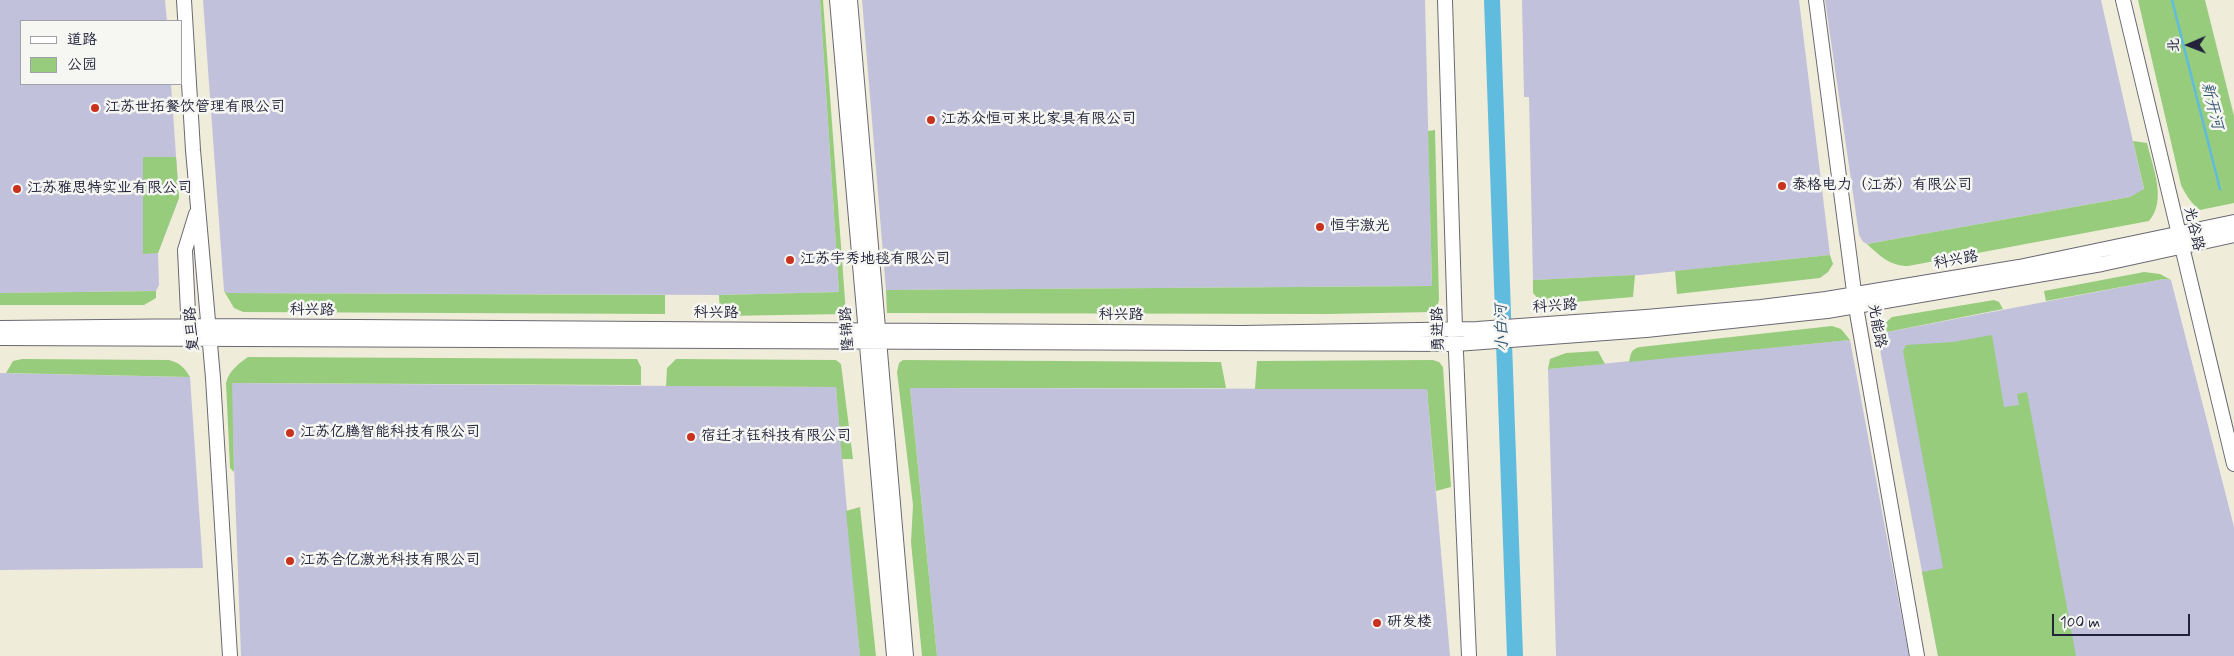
<!DOCTYPE html>
<html>
<head>
<meta charset="utf-8">
<style>
  body { margin:0 }
  #map { position:relative; width:2234px; height:656px; overflow:hidden; background:#f0ecda; font-family:Mynerve,"LXGW WenKai TC",sans-serif }
  canvas { display:block }
  .legend { position:absolute; left:20px; top:20px; width:162px; height:65px; box-sizing:border-box; background:#f6f6f2; border:1px solid #a1a1a9; margin:0; padding:6px 9px; list-style:none; font-size:15px; color:#22223b }
  .legend li { display:flex; align-items:center; gap:10px; height:25px }
  .legend b { width:25px; border:1px solid #a1a1a9 }
  .north { position:absolute; left:2164px; top:20px; width:50px; height:50px; -webkit-text-stroke:4px #f6f6f2; paint-order:stroke; rotate:269deg; font-size:14px; font-weight:700; line-height:20px; text-align:center; color:#22223b }
  .north::after { content:''; display:block; margin:auto; width:18px; height:22px; background:#22223b; clip-path:polygon(50% 0,100% 100%,50% 72%,0 100%) }
  .scale { position:absolute; left:2052px; top:614px; width:138px; height:22px; box-sizing:border-box; border:2px solid #22223b; border-top:0; padding-left:6px; font-size:15px; line-height:18px; white-space:nowrap; color:#22223b; -webkit-text-stroke:4px #f6f6f2; paint-order:stroke }
</style>
</head>
<body>
<div id="map">
<canvas width="2234" height="656"></canvas>
<ul class="legend">
<li><b style="height:6px;background:#fff"></b>道路</li>
<li><b style="height:14px;background:#97cc7d"></b>公园</li>
</ul>
<div class="north">北</div>
<div class="scale">100 m</div>
</div>
<script>
const ctx = document.querySelector('canvas').getContext('2d');
ctx.lineJoin = 'round';
function paint(path, color) { ctx.fillStyle = color; ctx.fill(path, 'evenodd'); }
function trace(path, color, width, dash) { ctx.strokeStyle = color; ctx.lineWidth = width; ctx.lineCap = dash ? 'butt' : 'round'; ctx.setLineDash(dash || []); ctx.stroke(path); }
function label(font, color, halo, rows, align = 'center') {
  ctx.font = font + ' Mynerve,"LXGW WenKai TC",sans-serif'; ctx.lineWidth = 5; ctx.setLineDash([]); ctx.textBaseline = 'middle'; ctx.strokeStyle = halo; ctx.fillStyle = color; for (const [text, x, y, turn = 0] of rows) {
    ctx.save(); ctx.translate(x, y); ctx.rotate((+turn || 0) * Math.PI / 180); ctx.textAlign = isNaN(turn) ? turn : align; if (halo) ctx.strokeText(text, 0, 0); ctx.fillText(text, 0, 0); ctx.restore();
  }
}
paint(new Path2D(`
  M0,0H165L167,21H21V84H171L179,198L158,253L159,285L156,291L0,293Z
  M203,0H820L839,292L719,295L228,293L224,291Z
  M862,0H1425L1432,286L886,290Z
  M1522,0H1799L1830,255L1640,275L1533,280L1529,97H1524Z
  M1825,0H2101L2144,190L2130,197L1867,244L1863,242L1859,235Z
  M2164,279L2171,280L2234,527V656H1938L1877,334Z
  M1850,340L1909,656H1556L1548,369Z
  M0,373L190,377L203,568L0,570Z
  M231,383L836,387L860,656H241Z
  M910,388L1427,389L1450,656H937Z`), '#c2c1dc');
paint(new Path2D(`
  M820,0H823L846,314L720,316L719,295L839,292Z
  M2138,0H2205L2234,116V203L2200,210C2191,203 2186,195 2181,185Z
  M1435,130L1439,300L1437,308L1432,312L1328,314L887,313L886,290L1432,286L1428,131Z
  M2133,141L2147,143C2153,168 2167,200 2149,221L1908,266C1890,266 1880,256 1867,244L2130,197L2144,189Z
  M143,157H176L179,198L158,253L143,254Z
  M1830,255L1833,264L1828,272L1820,278L1677,294L1675,271Z
  M2144,272L2160,274L2171,280L2164,279L2046,301L2044,291Z
  M1635,275L1633,297L1550,304L1541,302L1533,293V280Z
  M156,291V298L144,305H0V293Z
  M224,291L228,293L665,295V314L243,312L234,308Z
  M1994,300L1999,302L2003,309L1877,334L1881,327L1892,317Z
  M1832,326L1841,329L1850,340L1629,362C1631,353 1631,349 1640,347Z
  M1992,335L2004,407L2019,405L2017,394L2027,392L2076,656H1938L1922,572L1943,568L1903,351L1906,345L1953,342Z
  M1598,351L1605,364L1548,369L1550,359L1566,353Z
  M248,357L637,359L641,367V385L232,383L234,472L230,468L226,383C229,371 238,364 248,357Z
  M22,359L169,360C180,363 184,367 190,377L6,373L13,361Z
  M676,359L836,360L841,364L853,459H842L836,387L666,386L667,368Z
  M903,360L1221,362L1226,388H910L937,656H922L911,542L913,505L897,372L899,363Z
  M1433,360L1439,362L1443,367L1451,487L1436,491L1427,389H1255L1257,361Z
  M860,507L876,656H860L846,511Z`), '#97cc7d');
trace(new Path2D(`
  M2172,0L2220,189`), '#60bcde', 2.5);
trace(new Path2D(`
  M1492,0L1515,656`), '#60bcde', 16);
const secondary = new Path2D(`
  M184,0L193,150L213,378L230,656
  M837,0L894,656
  M850,0L906,656
  M1445,0L1455,329L1469,656
  M1816,0L1856,307L1917,656
  M2123,0L2234,464
  M0,328L209,326L1242,333L1477,329L1646,317L1761,307L1826,299L2019,267L2234,222
  M189,334L185,250L196,214
  M0,338L1456,344L1646,330L1827,311L2102,264L2234,235`);
trace(secondary, '#6a6973', 16);
trace(secondary, '#fff', 14);
for (const [x, y, r, color] of [
  [95,108,5,"#c8321e"],
  [931,120,5,"#c8321e"],
  [1782,186,5,"#c8321e"],
  [17,189,5,"#c8321e"],
  [1320,227,5,"#c8321e"],
  [790,260,5,"#c8321e"],
  [290,433,5,"#c8321e"],
  [691,437,5,"#c8321e"],
  [290,561,5,"#c8321e"],
  [1377,623,5,"#c8321e"]
]) { const dot = new Path2D(); dot.arc(x, y, r, 0, 2 * Math.PI); ctx.fillStyle = color; ctx.fill(dot); trace(dot, '#f6f6f2', 2); }
label('15px', '#22223b', '#f6f6f2', [
  ["江苏世拓餐饮管理有限公司",105,108],
  ["江苏众恒可来比家具有限公司",941,120],
  ["泰格电力（江苏）有限公司",1792,186],
  ["江苏雅思特实业有限公司",27,189],
  ["恒宇激光",1330,227],
  ["江苏宇秀地毯有限公司",800,260],
  ["江苏亿腾智能科技有限公司",300,433],
  ["宿迁才钰科技有限公司",701,437],
  ["江苏合亿激光科技有限公司",300,561],
  ["研发楼",1387,623]
], 'left');
label('15px', '#22223b', '#f6f6f2', [
  ["光谷路",2193,229,77],
  ["科兴路",1956,261,-10],
  ["科兴路",1555,307,-4],
  ["科兴路",312,311,1],
  ["科兴路",716,314],
  ["科兴路",1121,316],
  ["光能路",1876,326,80],
  ["复旦路",193,329,-95],
  ["隆锦路",848,329,-94],
  ["勇进路",1439,329,-92]
]);
label('italic 16px', '#385874', '#f6f6f2', [
  ["新开河",2211,106,76],
  ["小白河",1503,328,-92]
]);
</script>
</body>
</html>
